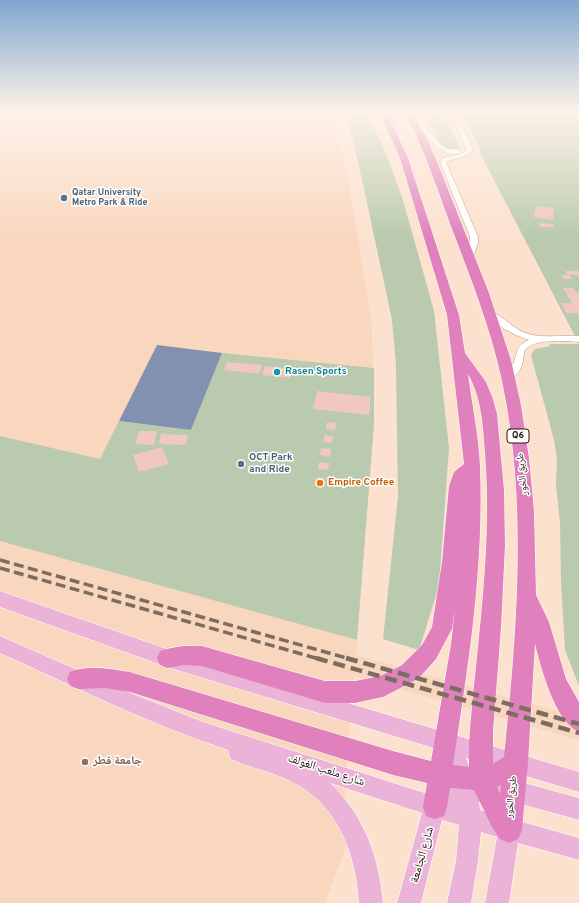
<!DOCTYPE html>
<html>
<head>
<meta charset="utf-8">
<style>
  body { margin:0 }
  canvas { display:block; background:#fce1ce }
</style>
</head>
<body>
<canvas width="579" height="903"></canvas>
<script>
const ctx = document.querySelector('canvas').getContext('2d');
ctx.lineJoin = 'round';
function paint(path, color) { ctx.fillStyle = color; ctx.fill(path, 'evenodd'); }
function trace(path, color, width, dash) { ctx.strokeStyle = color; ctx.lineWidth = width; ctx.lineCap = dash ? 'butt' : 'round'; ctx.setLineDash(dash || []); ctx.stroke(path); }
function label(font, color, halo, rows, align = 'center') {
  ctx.font = font + ' Overpass,"Noto Naskh Arabic",sans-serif'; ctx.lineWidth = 3; ctx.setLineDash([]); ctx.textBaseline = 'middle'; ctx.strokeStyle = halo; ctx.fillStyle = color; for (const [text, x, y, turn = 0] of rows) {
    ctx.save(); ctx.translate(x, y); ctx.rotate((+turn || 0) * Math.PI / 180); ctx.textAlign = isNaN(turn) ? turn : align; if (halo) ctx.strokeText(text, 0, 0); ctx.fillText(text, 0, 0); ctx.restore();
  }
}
paint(new Path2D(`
  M0,112H328L336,132L347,172L372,327L374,423L356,655L579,717V740L354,676L341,837L348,841L325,903H0Z`), '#f9d7bf');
paint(new Path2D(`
  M343,112H367L385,151L403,200L434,311L449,448L439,586L419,650L383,639L398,496L396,365L392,320L363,184L349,124Z
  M423,112H442L460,148L452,149L443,147Z
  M461,112H579V686L565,650L561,582L560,522L556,486L557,459L554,440L531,355L535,349L550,346V344H579L480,153V148Z
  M222,353L374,368V423L357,640L0,541V436L100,459L119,421L191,430Z`), '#b9caae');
paint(new Path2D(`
  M157,345L222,353L191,430L119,421Z`), '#8191af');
paint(new Path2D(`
  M536,206L554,208L553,220L534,217Z
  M539,223L553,224L554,227H540Z
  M565,271H579V276L569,274L572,279H564L561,275H568Z
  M563,288H573L576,292H579V316L577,313H566L561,303H572Z
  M227,362L262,365L259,374L224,370Z
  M265,366L293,369L290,378L262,375Z
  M317,391L371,397L369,415L313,409Z
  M327,422L336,423L335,430L326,429Z
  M139,431H157L154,445L135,444Z
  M161,434L188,435L186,445L159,444Z
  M324,435L333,436L332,443L323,442Z
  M162,447L169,464L139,472L133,455Z
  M321,448L331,449L330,457L320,455Z
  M319,462L329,463L328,470L318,469Z
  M316,478L325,479L324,487L314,486Z`), '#f1c7c3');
const minor = new Path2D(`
  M450,112H456L473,150L465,156L446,162L478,237V243L473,258L469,260L465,258L470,243V237L440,162L443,158L461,154L467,150Z
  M411,119C425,118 432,138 441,145C448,151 456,148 462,152C443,164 425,130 411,121Z
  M488,309C497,312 512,327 523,332C540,339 560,335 579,336V342C566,341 534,338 525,350C523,354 524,360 522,365C520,371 516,376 511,380H505L503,378C506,374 511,370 513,365C517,353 516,345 529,340C513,335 495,325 484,312Z`);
const major = new Path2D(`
  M0,591L167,649L579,772V792L466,758L474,781L499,776L579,798V820L499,798L479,801L480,810L579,838V860L518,843L509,903H485L497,837L481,832L478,861L471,903H447L456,861L459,825L442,820L421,903H397L422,813L330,783C364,815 379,857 383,903H359C356,852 337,802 288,780C269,771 249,767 230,759L228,750C149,724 75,687 0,653V636L123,690L203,722L434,796L454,785L449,767L440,750L167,667L0,607Z`);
const highway = new Path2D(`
  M379,112H387L408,158L459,315L465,353L486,382L493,399L497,414L504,490L505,545L501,628L493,731V764L504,757C517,634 528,503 502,381C491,329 471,279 452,229C437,189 425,149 404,112H412L427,139L440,169L489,293L511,360L521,405L529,458L534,511L536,595L549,622L566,679L579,702V732C555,722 541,668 535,644L528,763L522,830L518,839L509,843L500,839L492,827L474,790L450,788L447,807L444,816L435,819L426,816L423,807L427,783L393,775L130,692L105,688L78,689L70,686L67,679L70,672C89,664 111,669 130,672L393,751L431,761L451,644L455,608L452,629L436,659L418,679L383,697L355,703H325L202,666L185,665L167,668L160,665L157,658L160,651C174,646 187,645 202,646L325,681H355L380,676L402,665L422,645L432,627L442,562L449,486L454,472L464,464L447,315L400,158ZM468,374C482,399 483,426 485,453C493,551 476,647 469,744V767L453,765C468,667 484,568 480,467C479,437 472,405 468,374ZM501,785L500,794L497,787Z`);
trace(minor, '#b09784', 1);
trace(major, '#fff', 1);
trace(highway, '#fff', 1);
paint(minor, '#fff');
paint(major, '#ecb3d8');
paint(highway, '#e081be');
trace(new Path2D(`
  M0,560L350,659
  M0,568L319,659`), '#7d6c60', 3.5, [10, 4.5]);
trace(new Path2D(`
  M316,658L579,733
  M346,658L579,724`), '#7d6c60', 4.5, [12, 6]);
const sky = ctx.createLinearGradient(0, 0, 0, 238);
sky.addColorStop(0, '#7fa6d1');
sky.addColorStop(0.47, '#fef2e9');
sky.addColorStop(1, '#fef2e900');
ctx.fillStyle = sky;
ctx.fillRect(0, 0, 579, 238);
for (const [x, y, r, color] of [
  [64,198,4,"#5c6f8a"],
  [277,372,4,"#0f9aa8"],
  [241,464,4,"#5c6f8a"],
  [320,483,4,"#e8710a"],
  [85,762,4,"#8d6e63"]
]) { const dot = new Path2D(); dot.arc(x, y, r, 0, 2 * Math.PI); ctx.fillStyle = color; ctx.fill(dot); trace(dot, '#fff', 1.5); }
label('bold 9px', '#4e5e75', '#fff', [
  ["Qatar University",72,193],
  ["Metro Park & Ride",72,203]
], 'left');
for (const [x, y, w] of [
  [518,436,22]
]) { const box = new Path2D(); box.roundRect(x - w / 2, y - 7, w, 14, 3); ctx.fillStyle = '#fff'; ctx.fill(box); trace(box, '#201710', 1); }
label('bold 9px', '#201710', null, [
  ["Q6",518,436]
]);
label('bold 10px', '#0d838f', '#fff', [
  ["Rasen Sports",285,372]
], 'left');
label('bold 10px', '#4e5e75', '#fff', [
  ["OCT Park",249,458],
  ["and Ride",249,470]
], 'left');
label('10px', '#201710', '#fff', [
  ["طريق الخور",523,474,-96],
  ["طريق الخور",512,797,-84]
]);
label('bold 10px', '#c56008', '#fff', [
  ["Empire Coffee",328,483]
], 'left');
label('bold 12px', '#785e54', '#fff', [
  ["جامعة قطر",93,762]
], 'left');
label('12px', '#201710', '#fff', [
  ["شارع ملعب الغولف",326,771,18],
  ["شارع الجامعة",423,855,-74]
]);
</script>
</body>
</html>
